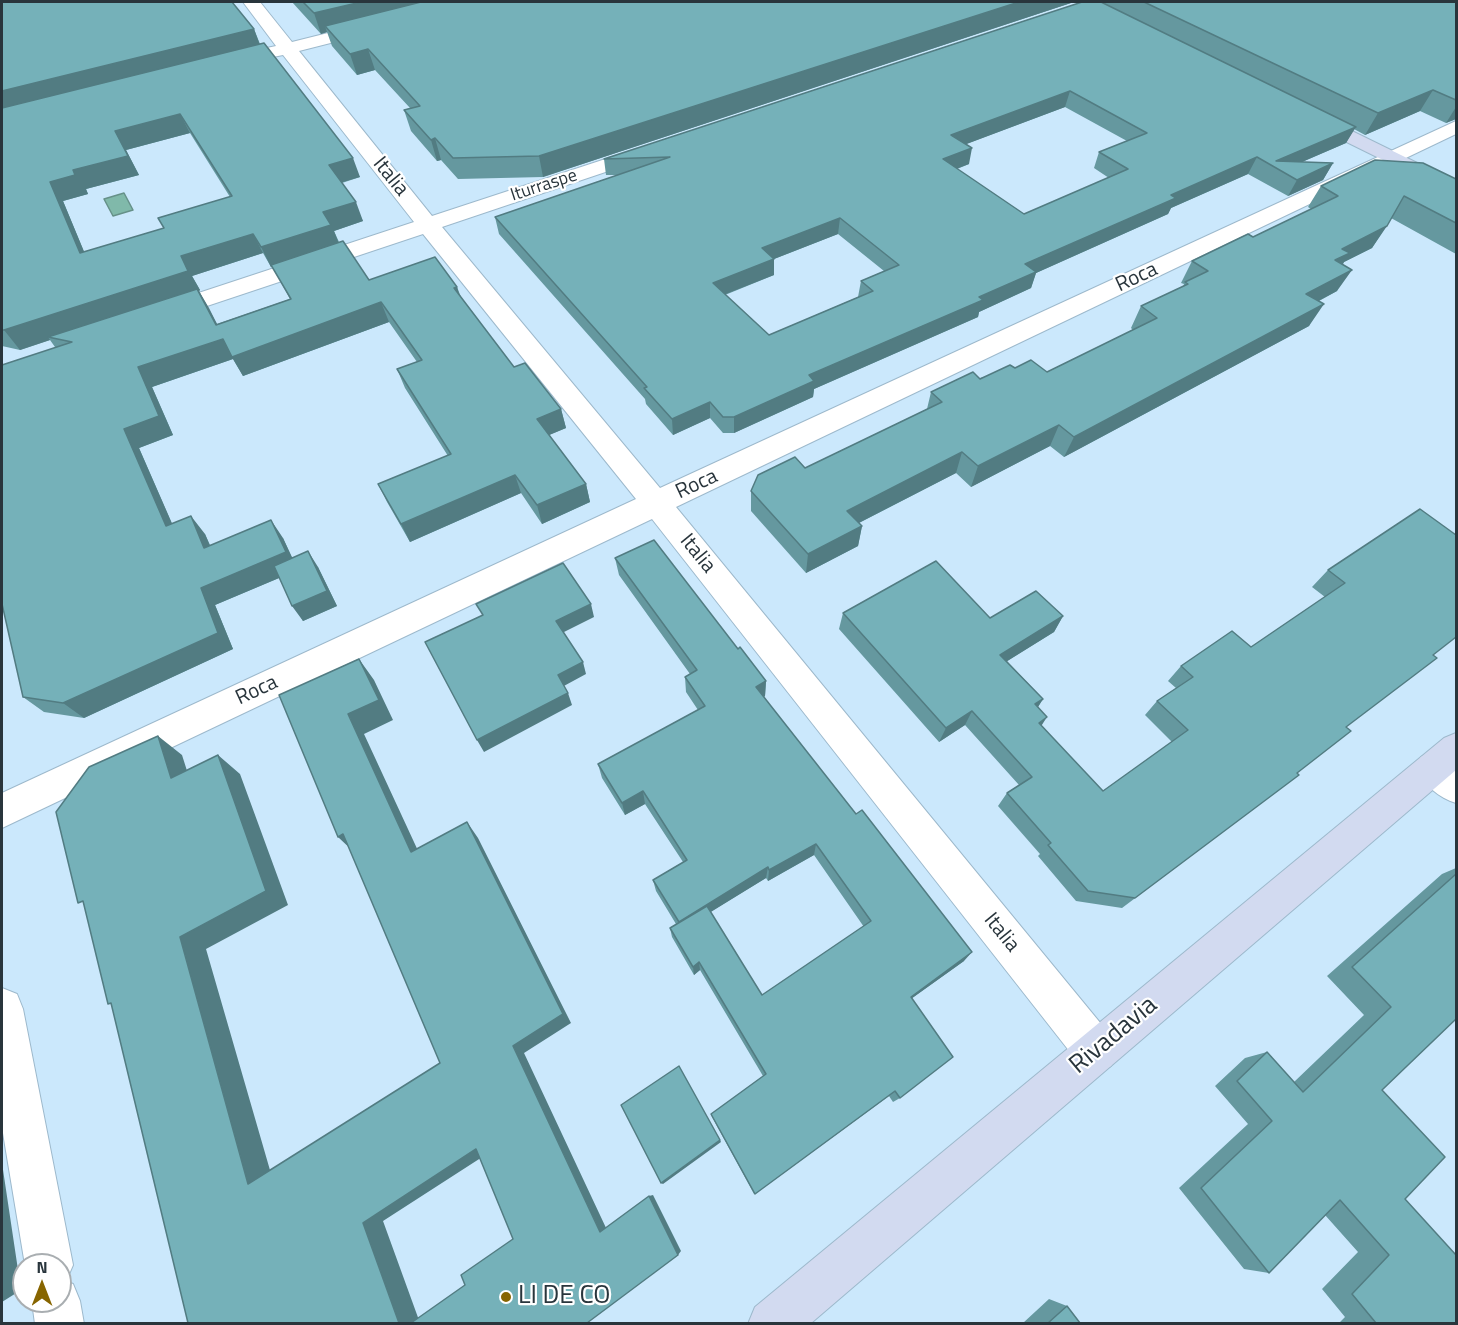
<!DOCTYPE html>
<html>
<head>
<meta charset="utf-8">
<style>
  body { margin:0 }
  #map { position:relative; width:1458px; height:1325px; overflow:hidden; background:#cbe8fc; font-family:"Titillium Web",sans-serif }
  canvas { display:block }
  .frame { position:absolute; inset:0; border:3px solid #29353c; pointer-events:none }
  .north { position:absolute; left:12px; top:1253px; width:60px; height:60px; box-sizing:border-box; background:#fff; border:2px solid #a9aeb1; border-radius:50%; rotate:0deg; font-size:16px; font-weight:700; line-height:24px; text-align:center; color:#29353c }
  .north::after { content:''; display:block; margin:auto; width:21px; height:27px; background:#876500; clip-path:polygon(50% 0,100% 100%,50% 72%,0 100%) }
</style>
</head>
<body>
<div id="map">
<canvas width="1458" height="1325"></canvas>
<div class="frame"></div>
<div class="north">N</div>
</div>
<script>
const ctx = document.querySelector('canvas').getContext('2d');
ctx.lineJoin = 'round';
function paint(path, color) { ctx.fillStyle = color; ctx.fill(path, 'evenodd'); }
function trace(path, color, width, dash) { ctx.strokeStyle = color; ctx.lineWidth = width; ctx.lineCap = dash ? 'butt' : 'round'; ctx.setLineDash(dash || []); ctx.stroke(path); }
function label(font, color, halo, rows, align = 'center') {
  ctx.font = font + ' "Titillium Web",sans-serif'; ctx.lineWidth = 4.5; ctx.setLineDash([]); ctx.textBaseline = 'middle'; ctx.strokeStyle = halo; ctx.fillStyle = color; for (const [text, x, y, turn = 0] of rows) {
    ctx.save(); ctx.translate(x, y); ctx.rotate((+turn || 0) * Math.PI / 180); ctx.textAlign = isNaN(turn) ? turn : align; if (halo) ctx.strokeText(text, 0, 0); ctx.fillText(text, 0, 0); ctx.restore();
  }
}
const water = new Path2D(`
  M124,193L133,210L113,216L104,199Z`);
paint(water, '#80b9aa');
trace(water, '#669189', 1.5);
const street = new Path2D(`
  M243,2H260L292,42L372,22L378,23L381,27L378,31L299,51L432,216L639,148H653L656,152L653,156L442,227L660,488L1456,121V134L676,507L1111,1036L1117,1051L1111,1066L1096,1072L1081,1066L652,519L2,828V793L636,499L423,234L162,321L153,318L150,313L153,308L414,222L283,55L268,58L262,57L259,53L262,49L276,46Z
  M1434,752L1447,757L1456,765V803C1439,798 1424,785 1416,768L1421,757Z
  M2,988L17,994L23,1009L73,1265L66,1281L73,1284L80,1301L84,1324H35L32,1301H60V1265H25L2,1127Z`);
const secondary = new Path2D(`
  M1309,110L1456,182V196L1302,120L1299,116L1302,112Z
  M1456,733V770L810,1324H748L755,1307L1444,738Z`);
trace(street, '#9db9cc', 2);
trace(secondary, '#9db9cc', 2);
paint(street, '#fff');
paint(secondary, '#d2daf0');
paint(new Path2D(`
  M2,2L254,29L260,44L360,177L342,183L363,221L334,231L339,242L369,280L457,287L461,297L514,367L561,409L566,428L549,435L586,484L590,502L542,524L521,493L410,542L387,502L378,484L448,456L405,388L397,369L417,362L389,322L243,376L233,359L152,387L173,435L139,448L172,524L205,534L210,545L283,538L292,558L318,567L337,606L303,621L279,578L215,605L233,649L84,718L44,712L23,697L55,347L50,340L20,350L2,346ZM190,133L230,197L164,228L84,252L63,201L88,194L86,189L139,175L126,150ZM263,253L271,267L272,266L290,299L217,324L199,291L200,290L192,276Z
  M292,2H1071V3L543,177L458,179L441,160L437,161L411,131L404,110L410,108L375,70L357,75L332,46L327,32L321,34Z
  M1105,2H1456V119L1446,123L1420,111L1365,135L1354,129L1346,143L1302,162L1333,163L1323,180L1288,196L1248,174L1171,208L1168,214L1036,273L1031,288L979,312L978,317L814,389L813,397L734,433H723L710,418L673,435L646,404L645,399L499,234L495,217L618,175H606L604,159L1105,3ZM1065,107L1127,141L1099,152L1094,168L1109,178L1024,214L957,169L969,164L966,144ZM838,234L884,271L861,281L858,297L769,335L725,295L774,275V259Z
  M1456,179V254L1391,218L1372,248L1344,262L1343,264L1337,291L1319,301L1309,326L1064,457L1050,446L971,487L956,473L859,523L862,526L858,546L806,573L751,511V491L805,468L927,409L931,392L1015,368L1047,372L1133,330L1131,328L1141,306L1183,287L1184,284L1181,283L1192,261L1253,237L1311,209L1308,207L1321,186Z
  M1420,509L1433,655L1346,727L1297,773L1299,775L1122,908L1076,901L1038,856L1040,854L998,806L1007,793L1019,785L965,725L939,742L839,629L843,613L990,618L1063,616L1054,632L1007,661L1043,699L1038,707L1041,726L1103,791L1172,742L1145,715L1157,701L1176,688L1168,681L1181,666L1251,647L1325,597L1312,587L1328,570Z
  M615,558L738,649L766,681L765,696L764,697L964,961L912,998L900,1098L893,1102L889,1096L755,1194H754L712,1117L711,1114L763,1076L700,970L694,975L672,937L670,928L676,924L656,891L653,880L683,862L645,804L625,815L602,778L598,764L698,710L686,692L685,677L690,674L619,575ZM814,855L864,927L762,995L710,912L766,878L768,881Z
  M1456,868V1019L1382,1090L1405,1199L1456,1323H1339L1345,1317L1322,1289L1358,1252L1325,1215L1269,1273L1244,1269L1179,1188L1248,1124L1215,1086L1245,1058L1267,1052L1294,1082L1364,1015L1327,976L1442,874Z
  M1049,1299L1067,1306L1080,1323H1023Z`), '#65989f');
paint(new Path2D(`
  M361,2H448L325,26L327,32L321,34L314,13Z
  M1019,2H1071V3L543,177L539,156Z
  M254,29L261,48L2,114V91Z
  M368,49L375,70L357,75L350,54Z
  M1433,90L1420,111L1365,135L1378,113Z
  M1070,91L1065,107L948,151L951,135Z
  M1456,107V119L1446,123Z
  M180,114L190,133L126,150L139,175L86,189L88,194L63,201L93,273L80,253L50,182L115,131Z
  M1356,127L1346,143L1281,171L1276,161Z
  M435,138L441,160L437,161L431,140Z
  M972,148L969,164L940,175L943,159Z
  M1257,157L1248,174L1171,208L1168,214L1036,273L1031,288L979,312L978,317L814,389L813,397L734,433V417L809,375L979,297L1025,264L1171,195Z
  M353,158L360,177L336,184L329,165Z
  M1333,163L1323,180L1288,196L1297,180Z
  M356,202L363,221L334,231L339,244L271,267L261,247L323,212Z
  M840,218L838,234L774,259V275L713,299V283L762,248Z
  M1387,226L1372,248L1344,262L1336,275L1321,282L1342,249Z
  M253,234L263,253L192,276L200,290L199,291L209,308L227,344L216,325L48,337L50,340L20,350L4,330L181,256Z
  M1352,270L1337,291L1292,315L1306,294Z
  M457,287L463,307L454,288Z
  M381,302L389,322L243,376L233,359L152,387L173,435L139,448L181,544L166,526L124,429L138,367L223,339Z
  M1324,304L1309,326L1064,457L1074,437Z
  M710,402V418L673,435L672,419Z
  M561,409L566,428L542,438L537,419Z
  M1059,425L1050,446L971,487L978,466Z
  M962,452L956,473L843,531L847,511Z
  M515,475L521,493L410,542L401,524Z
  M586,484L590,502L542,524L537,505Z
  M191,516L205,534L218,565L204,548Z
  M271,520L283,538L298,570L215,605L233,649L84,718L63,703L201,588Z
  M862,526L858,546L806,573L808,554Z
  M308,551L318,567L337,606L303,621L292,606Z
  M591,604L594,617L560,634L556,621Z
  M1063,616L1054,632L993,670L1000,655Z
  M359,659L374,680L393,720L364,734L426,868L411,852L348,714Z
  M583,662L586,674L562,687L558,675Z
  M766,681L765,696L755,702L756,687Z
  M568,693L572,705L484,752L477,740Z
  M1043,699L1034,713L1035,704Z
  M972,711L965,725L939,742L946,728Z
  M1047,717L1038,731L1039,723Z
  M158,736L182,755L195,796L171,778Z
  M218,755L240,774L288,905L206,949L274,1184H248L180,937Z
  M643,791L645,804L625,815L622,803Z
  M467,822L478,838L571,1023L524,1053L607,1230L600,1232L513,1046Z
  M343,834L355,853L338,837Z
  M816,844L814,855L768,881L769,870Z
  M768,867L766,878L680,931L679,922Z
  M972,952L964,961L904,1004L911,997Z
  M699,962L700,970L694,975L693,967Z
  M720,1140L721,1142L663,1184L661,1183Z
  M476,1149L490,1152L383,1221L420,1323H399L363,1223Z
  M2,1163L21,1290L2,1302Z
  M653,1195L681,1251L678,1255L649,1196Z`), '#527c82');
const building = new Path2D(`
  M2,2H232L254,29L2,91Z
  M303,2H361L314,13Z
  M421,2H1019L539,156L453,158L435,138L431,140L404,110L420,106L368,49L350,54L325,26Z
  M1082,2H1101L1356,127L1276,161L1333,163L1297,180L1257,157L1171,195L1176,198L1025,264L1036,272L979,297L983,300L809,375L814,381L734,417H723L710,402L672,419L644,388L647,387L495,217L670,157L604,159ZM1070,91L1147,133L1099,152L1128,169L1024,214L943,159L972,148L951,135ZM840,218L899,265L861,281L873,291L769,335L713,283L774,259L762,248Z
  M1144,2H1456V100L1433,90L1378,113Z
  M264,43L353,158L329,165L356,202L323,212L331,225L261,247L253,234L181,256L188,271L4,330H2V108ZM180,114L232,196L158,218L164,228L80,253L50,182L75,175L73,170L128,156L115,131Z
  M1375,160L1423,163L1456,179V223L1404,196L1387,226L1342,249L1350,253L1335,260L1352,270L1306,294L1324,304L1074,437L1059,425L978,466L962,452L847,511L862,526L808,554L751,491L758,475L795,457L805,468L942,402L931,392L973,372L980,379L1010,365L1015,368L1031,360L1047,372L1157,318L1141,306L1188,284L1185,282L1208,271L1192,261L1248,234L1253,237L1338,196L1321,186Z
  M343,241L369,280L435,257L457,287L454,288L514,367L525,363L561,409L537,419L586,484L537,505L515,475L401,524L378,484L451,454L397,369L422,360L381,302L232,357L223,339L138,367L159,416L124,429L166,526L191,516L204,548L271,520L286,552L201,588L218,633L63,703L23,697L2,604V365L72,342L48,337L197,289L216,325L291,299L271,265Z
  M1420,509L1456,535V637L1433,655L1437,658L1346,727L1351,731L1297,773L1299,775L1135,898L1088,891L1048,845L1051,843L1007,793L1032,777L972,711L946,728L843,613L936,561L990,618L1036,591L1063,616L1000,655L1043,699L1035,704L1047,717L1039,723L1103,791L1188,730L1157,701L1193,677L1181,666L1232,631L1251,647L1345,583L1328,570Z
  M654,540L738,649L740,647L766,681L756,687L856,814L862,810L972,952L911,997L953,1057L900,1098L895,1091L755,1194L711,1114L766,1074L699,962L693,967L670,928L707,906L762,995L871,921L816,844L769,870L768,867L679,922L653,880L687,860L643,791L622,803L598,764L705,706L685,677L697,670L615,558Z
  M308,551L327,591L292,606L274,566Z
  M563,563L591,604L556,621L583,662L558,675L568,693L477,740L425,642L483,615L476,604Z
  M359,659L379,700L348,714L411,852L467,822L563,1014L513,1046L600,1232L649,1196L678,1255L587,1323H411L465,1285L461,1275L513,1239L476,1149L363,1223L399,1323H188L111,1003L108,1004L83,901L78,903L56,812L89,767L158,736L171,778L218,755L266,891L180,937L248,1184L440,1063L343,834L338,837L279,695Z
  M1456,874V1019L1382,1090L1445,1157L1405,1199L1456,1255V1323H1376L1352,1294L1389,1255L1340,1200L1269,1273L1201,1188L1272,1121L1237,1081L1267,1052L1303,1092L1391,1007L1352,967Z
  M679,1066L720,1140L661,1183L621,1105Z
  M1067,1306L1080,1323H1048Z`);
paint(building, '#75b1b9');
trace(building, '#527c82', 1.5);
for (const [x, y, r, color] of [
  [506,1297,6,"#876500"]
]) { const dot = new Path2D(); dot.arc(x, y, r, 0, 2 * Math.PI); ctx.fillStyle = color; ctx.fill(dot); trace(dot, '#fff', 2); }
label('18px', '#29353c', '#fff', [
  ["Iturraspe",544,186,-18]
]);
label('21px', '#29353c', '#fff', [
  ["Italia",390,177,51],
  ["Roca",1137,278,-25],
  ["Roca",697,485,-25],
  ["Italia",697,554,51],
  ["Roca",257,691,-25],
  ["Italia",1001,933,51]
]);
label('26px', '#29353c', '#fff', [
  ["Rivadavia",1114,1036,-40]
]);
label('26px', '#29353c', '#fff', [
  ["LI DE CO",518,1297]
], 'left');
</script>
</body>
</html>
